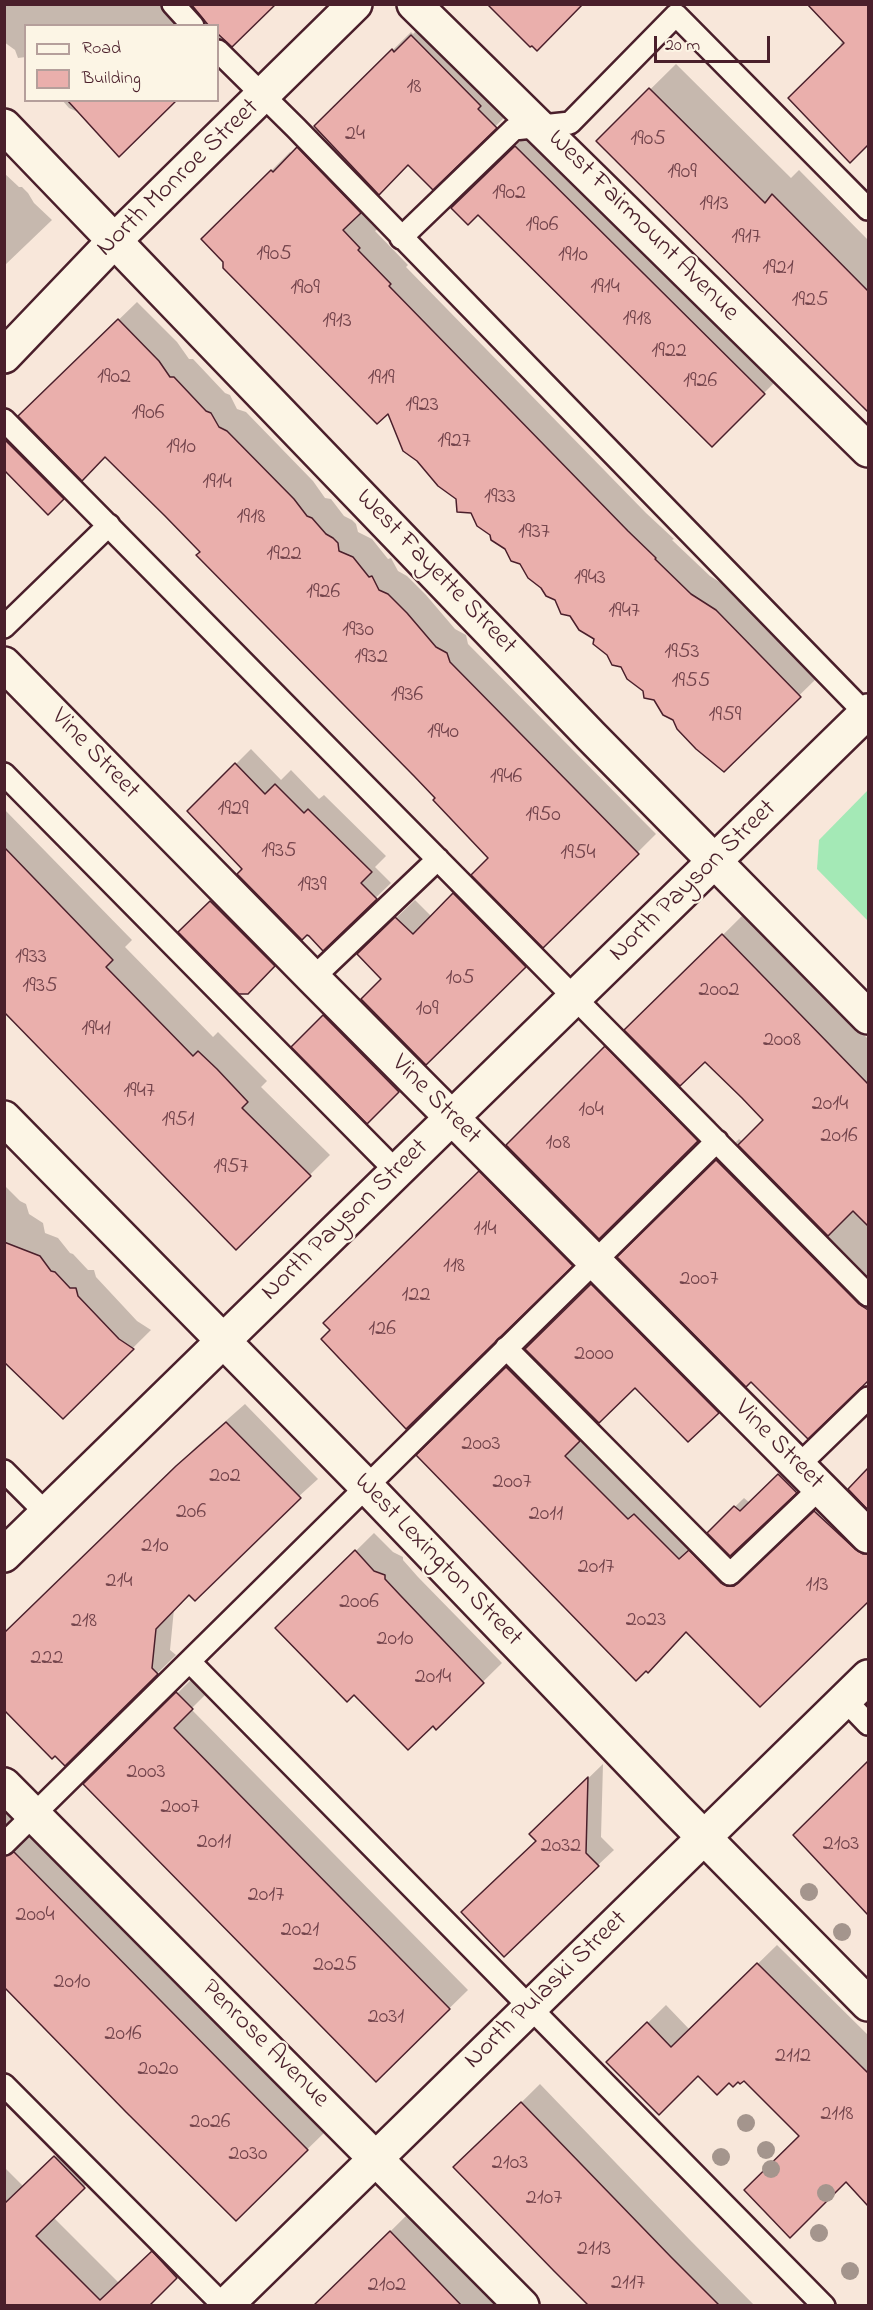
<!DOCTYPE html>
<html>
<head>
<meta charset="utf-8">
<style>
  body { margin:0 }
  #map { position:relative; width:873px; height:2310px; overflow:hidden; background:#f8e7da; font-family:"Indie Flower",sans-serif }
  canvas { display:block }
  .frame { position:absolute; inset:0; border:6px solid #4a1f2b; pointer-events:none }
  .legend { position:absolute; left:24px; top:24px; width:195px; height:78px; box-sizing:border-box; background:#fcf5e5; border:2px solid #b59f9b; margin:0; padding:8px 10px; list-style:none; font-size:18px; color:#4a1f2b }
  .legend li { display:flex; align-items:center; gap:12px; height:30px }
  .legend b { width:30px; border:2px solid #b59f9b }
  .scale { position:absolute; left:654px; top:36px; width:116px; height:27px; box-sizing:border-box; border:3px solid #4a1f2b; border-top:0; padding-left:8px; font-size:18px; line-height:21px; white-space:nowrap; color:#4a1f2b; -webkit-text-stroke:4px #fcf5e5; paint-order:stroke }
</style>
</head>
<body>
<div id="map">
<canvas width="873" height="2310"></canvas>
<div class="frame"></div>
<ul class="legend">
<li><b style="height:8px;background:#fcf5e5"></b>Road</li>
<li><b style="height:16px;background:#eaafac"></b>Building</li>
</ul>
<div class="scale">20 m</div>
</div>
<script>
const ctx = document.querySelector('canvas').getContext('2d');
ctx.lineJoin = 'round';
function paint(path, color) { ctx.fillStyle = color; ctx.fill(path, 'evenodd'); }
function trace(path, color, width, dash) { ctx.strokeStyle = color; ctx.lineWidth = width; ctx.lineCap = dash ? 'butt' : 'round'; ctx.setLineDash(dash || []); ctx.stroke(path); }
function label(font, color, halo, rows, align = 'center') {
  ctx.font = font + ' "Indie Flower",sans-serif'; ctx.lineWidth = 4.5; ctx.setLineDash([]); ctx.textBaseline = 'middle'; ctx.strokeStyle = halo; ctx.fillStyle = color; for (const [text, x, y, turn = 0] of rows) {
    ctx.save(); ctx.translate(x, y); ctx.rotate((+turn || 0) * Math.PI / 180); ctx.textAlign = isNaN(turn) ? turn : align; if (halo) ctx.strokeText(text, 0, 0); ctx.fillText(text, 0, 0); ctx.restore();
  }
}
paint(new Path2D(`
  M868,790V921L817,869L819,840Z`), '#a4e9b6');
paint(new Path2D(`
  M4,4H274L218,59V26H26V57L18,58L15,50L4,42Z
  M809,4H868V143L850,161L843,47L840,44L844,40Z
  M431,17L514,108L433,188L408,163L360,211L378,229L375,231L408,265L406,267L646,513L674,539L672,540L710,576L734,591L818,677L723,770L712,762L596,638L458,499L389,411L203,239L290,152L292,154L318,128L316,126L411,32L413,34Z
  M676,64L791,178L799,170L868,240V410L598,141Z
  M62,100H175L82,114L69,108Z
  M534,128L782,375L712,445L471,189Z
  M4,173L19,187H22L28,193L34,203L52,220L4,266Z
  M137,302L177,342L189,359H193L225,393L230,395L237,409L246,412L313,481L325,498L331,499L344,516L352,520L356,524L358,532L372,539L388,559L391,558L398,571L407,576L426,595L455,629L466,635L468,644L656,834L426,1063L383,979L377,936L415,900L432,917L491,858L437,798L202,552L105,455L48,513L4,468V431Z
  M251,749L281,780L291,770L319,799L324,795L386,856L375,867L391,883L323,949L189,811Z
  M4,809L132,940L125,947L213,1037L218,1032L267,1081L261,1087L330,1155L236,1248L4,1011Z
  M221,893L283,956L247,992L180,932Z
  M745,913L868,1039V1378L808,1437L751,1379L619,1257L739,1139L743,1142L765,1120L705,1060L679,1085L716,1122L599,1237L508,1145L624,1029L626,1031Z
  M343,998L417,1072L367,1121L293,1047Z
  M498,1154L590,1246L406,1427L332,1330L343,1304Z
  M4,1185L20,1201L26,1204L29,1214L43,1223L45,1233L58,1238L70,1253L73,1254L88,1270H94L96,1277L137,1321L151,1330L63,1417L4,1358Z
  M616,1260L742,1387L688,1440L635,1386L586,1433L703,1538L744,1498L750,1503L788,1466L805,1483L733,1551L750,1565L763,1561L838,1490L868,1519V1601L760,1705L687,1631L418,1455Z
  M245,1404L318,1479L174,1609L170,1650L176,1655L65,1764L4,1635L196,1447Z
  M868,1470V1508L850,1489Z
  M374,1533L393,1552L403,1557V1560L418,1577L502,1663L436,1728L433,1724L354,1693L278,1628Z
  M196,1675L210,1690L191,1709L468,1990L376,2080L85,1784Z
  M868,1763V1914L795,1835Z
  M603,1764L601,1837L614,1850L598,1865L537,1840L546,1819Z
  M4,1805L14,1814L9,1821L13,1834L19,1838H27L34,1834L326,2131L236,2219L4,1985Z
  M777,1945L868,2035V2204L744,2079L729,2081L698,2074L608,2062L666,2005L690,2030Z
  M540,2084L689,2239L755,2306H591L474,2149Z
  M73,2140L102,2169L53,2217L119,2283L170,2235L194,2259L147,2306H4V2167L25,2188Z
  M409,2213L499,2306H336L326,2295Z`), '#0003');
const building = new Path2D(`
  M191,4H276L232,47L218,34V26H209Z
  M487,4H583L537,51L532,46L530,47Z
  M807,4H868V145L850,163L788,98L844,43Z
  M411,35L481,106L478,109L497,128L433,190L408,165L379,195L314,126L392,49L394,52Z
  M649,88L765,203L772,194L868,291V412L596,141Z
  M67,100H177L119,157Z
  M515,146L765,394L712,447L478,215L468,225L451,208Z
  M297,147L361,213L343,230L360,248L358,250L391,284L389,286L628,531L656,558L655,559L691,594L716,610L801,697L724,772L696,749L677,729L673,720L663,715L654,700L644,698L643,691L627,679L621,667L612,665L607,655L593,644L594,639L579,630L570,616L561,614L555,600L546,596L541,588L528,578L520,564L511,561L505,549L491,540L490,535L477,526L471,513L457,512L456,499L438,486L417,461L403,451L388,414L377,424L223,268V262L201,239L271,170L273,172Z
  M118,319L159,361L170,377H174L206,411L211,413L219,427L227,431L294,499L307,516L312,518L326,534L333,538L338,543L339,551L353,557L369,577L372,576L379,590L388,594L407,613L436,647L447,653L450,662L639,854L543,948L471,875L488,858L433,800L435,798L414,776L196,555L200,552L165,516L105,457L82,481L18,416Z
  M4,439L64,499L48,515L4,470Z
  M235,763L265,794L275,784L304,813L308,809L372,872L361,883L377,899L323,951L309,936L307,935L302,940L237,874L242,869L187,811Z
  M4,847L113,960L106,967L193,1056L198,1051L217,1069L248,1102L242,1108L311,1176L236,1250L4,1012Z
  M453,893L526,967L426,1065L361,999L381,979L357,954L395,917L413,934Z
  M210,901L275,966L248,994H239L178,932Z
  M722,934L868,1084V1226L853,1211L828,1236L738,1145L763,1120L742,1098L705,1062L680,1086L624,1030Z
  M323,1015L399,1092L367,1124L291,1047Z
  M605,1046L698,1141L599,1239L506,1145Z
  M716,1160L859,1304L868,1310V1381L808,1439L751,1382L746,1387L617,1257Z
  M479,1171L573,1266L406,1429L321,1339L330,1330L323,1323Z
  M4,1242L40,1256L51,1271L55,1272L70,1288H76L78,1296L119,1339L134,1349L63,1419L4,1362Z
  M591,1284L719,1413L688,1442L635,1388L599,1423L525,1349Z
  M506,1367L580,1441L565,1456L628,1519L634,1514L679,1559L689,1550L721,1583L727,1586H734L814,1511L855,1549L863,1554H868V1602L760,1707L686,1632L648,1673L646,1671L636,1681L416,1455Z
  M226,1422L301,1498L195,1601L189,1595L156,1629L152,1668L158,1674L65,1766L55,1756L52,1759L4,1710V1633L176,1466Z
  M868,1468V1510L848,1489Z
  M778,1474L797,1493L730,1556L707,1533L734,1506L740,1511Z
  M355,1550L374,1571L385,1575V1579L400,1595L484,1683L436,1730L433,1726L408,1750L354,1695L347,1702L275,1628Z
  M176,1692L193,1709L174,1728L450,2009L376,2082L83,1784Z
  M868,1761V1915L793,1835Z
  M588,1777L586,1853L599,1866L504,1957L461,1912L536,1841L529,1834Z
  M14,1852L308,2150L236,2221L126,2112L4,1987V1856Z
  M757,1963L868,2073V2206L846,2182L790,2238L744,2190L799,2136L744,2081L740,2084L738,2082L733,2087L729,2083L717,2095L698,2076L659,2115L606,2062L647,2022L671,2047Z
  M521,2102L671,2257L720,2306H589L554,2271L453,2167Z
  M54,2156L85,2188L36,2236L100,2300L152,2251L177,2278L149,2306H4V2204Z
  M390,2231L462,2306H313Z`);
paint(building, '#eaafac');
trace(building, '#4a1f2b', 1.5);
const service = new Path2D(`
  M173,4L193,26
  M218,51L296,128L866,714
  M401,238L514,129L570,123L676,15L868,209
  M4,420L868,1295
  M4,627L109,525
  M4,774L397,1172
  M313,978L438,859
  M506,1348L730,1574L820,1488
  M798,1466L868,1398
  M4,1471L47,1514
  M190,1662L824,2306
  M845,1700L868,1724
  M4,1844L717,1141
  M4,2085L224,2306`);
const minor = new Path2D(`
  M414,4L868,450
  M4,664L313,978L868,1536
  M4,1118L366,1486L675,1808L868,2004
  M4,1555L868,711
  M4,1785L522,2306`);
const tertiary = new Path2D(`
  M4,126L591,736L868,1017
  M225,2306L868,1677`);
const primary = new Path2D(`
  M4,356L115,240L355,4`);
trace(service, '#4a1f2b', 26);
trace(minor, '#4a1f2b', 38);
trace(tertiary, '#4a1f2b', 38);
trace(primary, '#4a1f2b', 38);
trace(service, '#fcf5e5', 21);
trace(minor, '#fcf5e5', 33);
trace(tertiary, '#fcf5e5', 33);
trace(primary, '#fcf5e5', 33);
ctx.fillStyle = '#a4958d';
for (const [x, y] of [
  [809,1892],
  [842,1932],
  [746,2123],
  [766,2150],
  [721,2157],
  [771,2169],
  [826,2193],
  [819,2233],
  [850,2271]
]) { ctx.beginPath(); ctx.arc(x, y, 9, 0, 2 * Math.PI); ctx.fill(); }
label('22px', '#72434b', null, [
  ["18",414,88],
  ["24",355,135],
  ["1905",648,140],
  ["1909",682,173],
  ["1902",509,194],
  ["1913",714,205],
  ["1906",542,226],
  ["1917",746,238],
  ["1905",274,255],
  ["1910",573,256],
  ["1921",778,269],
  ["1914",605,288],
  ["1909",305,289],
  ["1925",810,301],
  ["1918",637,320],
  ["1913",337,322],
  ["1922",669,352],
  ["1902",114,378],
  ["1919",381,379],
  ["1926",700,382],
  ["1923",422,406],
  ["1906",148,414],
  ["1927",454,442],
  ["1910",181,448],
  ["1914",217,483],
  ["1933",500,498],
  ["1918",251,518],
  ["1937",534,533],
  ["1922",284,555],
  ["1943",590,579],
  ["1926",323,593],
  ["1947",624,612],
  ["1930",358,631],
  ["1953",682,653],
  ["1932",371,658],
  ["1955",691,682],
  ["1936",407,696],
  ["1959",725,716],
  ["1940",443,733],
  ["1946",506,778],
  ["1929",233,810],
  ["1950",543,816],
  ["1935",279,852],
  ["1954",578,854],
  ["1939",312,886],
  ["1933",31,958],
  ["105",460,979],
  ["1935",40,987],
  ["2002",719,991],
  ["109",427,1010],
  ["1941",96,1030],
  ["2008",782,1041],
  ["1947",139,1092],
  ["2014",830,1105],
  ["104",591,1111],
  ["1951",178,1121],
  ["2016",839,1137],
  ["108",558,1144],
  ["1957",231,1168],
  ["114",485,1230],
  ["118",454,1267],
  ["2007",699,1280],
  ["122",416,1296],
  ["126",382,1330],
  ["2000",594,1355],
  ["2003",481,1445],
  ["202",225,1477],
  ["2007",512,1483],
  ["206",191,1513],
  ["2011",546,1515],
  ["210",155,1547],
  ["2017",596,1568],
  ["214",119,1582],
  ["113",817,1586],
  ["2006",359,1603],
  ["2023",646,1621],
  ["218",84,1622],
  ["2010",395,1640],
  ["222",47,1659],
  ["2014",433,1678],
  ["2003",146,1773],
  ["2007",180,1808],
  ["2011",214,1843],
  ["2103",841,1845],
  ["2032",561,1847],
  ["2017",266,1896],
  ["2004",35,1916],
  ["2021",300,1931],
  ["2025",335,1966],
  ["2010",72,1983],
  ["2031",386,2018],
  ["2016",123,2035],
  ["2112",793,2057],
  ["2020",158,2070],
  ["2118",837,2115],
  ["2026",210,2123],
  ["2030",248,2155],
  ["2103",510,2164],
  ["2107",544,2199],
  ["2113",594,2250],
  ["2117",628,2284],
  ["2102",387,2286]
]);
label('26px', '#4a1f2b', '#fcf5e5', [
  ["North Monroe Street",179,179,-44],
  ["West Fairmount Avenue",642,227,45],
  ["West Fayette Street",435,573,46],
  ["Vine Street",94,755,46],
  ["North Payson Street",694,882,-44],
  ["Vine Street",435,1101,45],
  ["North Payson Street",346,1221,-44],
  ["Vine Street",778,1446,45],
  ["West Lexington Street",437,1561,46],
  ["North Pulaski Street",547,1991,-44],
  ["Penrose Avenue",264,2045,45]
]);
</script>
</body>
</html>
